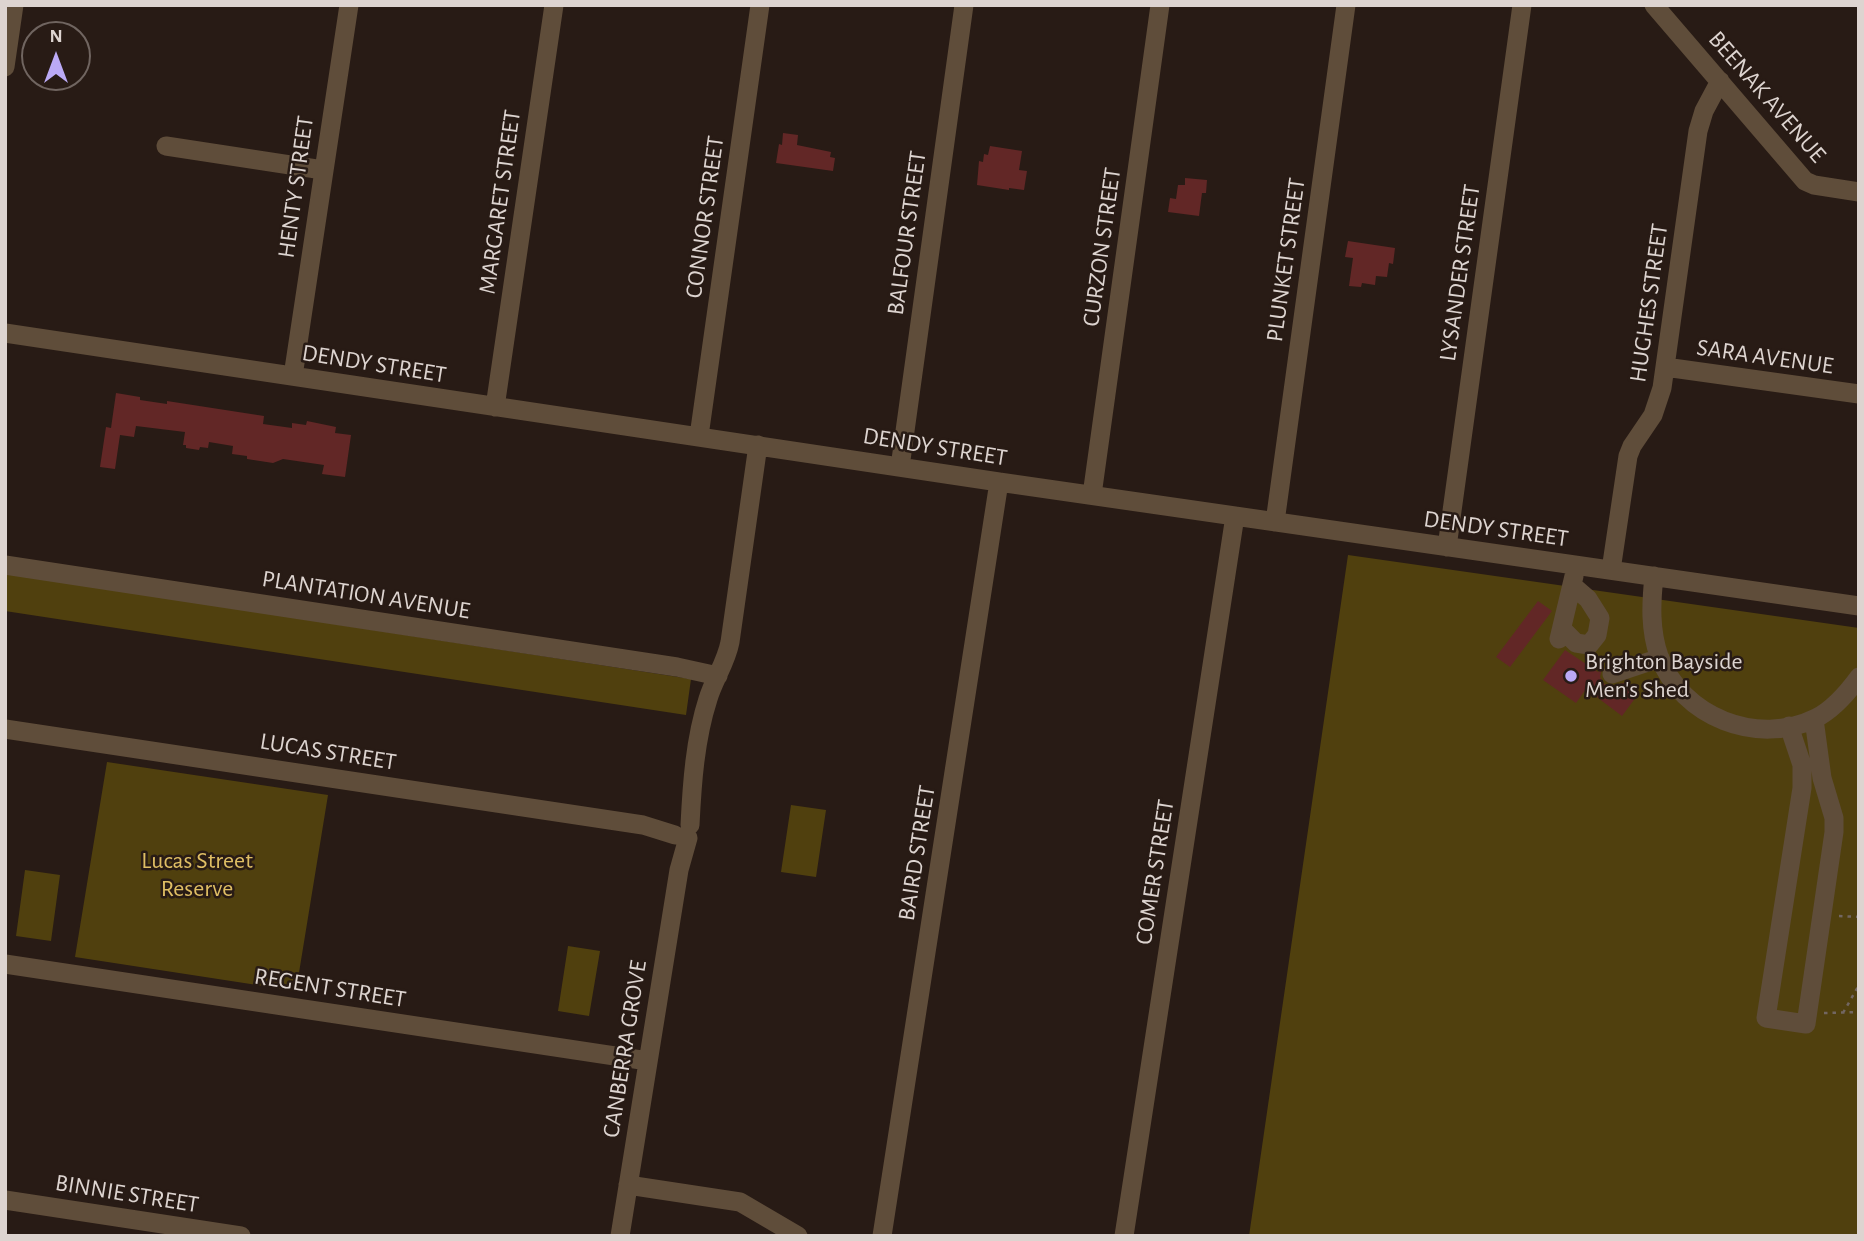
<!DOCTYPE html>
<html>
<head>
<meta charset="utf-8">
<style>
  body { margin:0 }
  #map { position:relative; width:1864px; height:1241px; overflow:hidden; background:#281b15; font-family:"Alegreya Sans",sans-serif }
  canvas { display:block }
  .frame { position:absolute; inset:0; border:7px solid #ddd4d0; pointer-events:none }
  .north { position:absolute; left:21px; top:21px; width:70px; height:70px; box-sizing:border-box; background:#281b15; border:2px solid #706560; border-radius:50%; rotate:0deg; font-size:19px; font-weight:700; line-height:28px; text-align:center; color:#ddd4d0 }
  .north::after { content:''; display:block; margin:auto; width:24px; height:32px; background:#bbaaf6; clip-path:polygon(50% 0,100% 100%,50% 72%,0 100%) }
</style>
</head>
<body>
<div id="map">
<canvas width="1864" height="1241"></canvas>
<div class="frame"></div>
<div class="north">N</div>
</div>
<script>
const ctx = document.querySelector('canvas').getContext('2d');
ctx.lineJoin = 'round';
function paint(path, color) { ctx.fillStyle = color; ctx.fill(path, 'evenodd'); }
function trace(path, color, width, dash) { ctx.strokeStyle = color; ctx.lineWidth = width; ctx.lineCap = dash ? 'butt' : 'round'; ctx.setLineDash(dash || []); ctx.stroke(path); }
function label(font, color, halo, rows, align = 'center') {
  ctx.font = font + ' "Alegreya Sans",sans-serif'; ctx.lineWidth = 5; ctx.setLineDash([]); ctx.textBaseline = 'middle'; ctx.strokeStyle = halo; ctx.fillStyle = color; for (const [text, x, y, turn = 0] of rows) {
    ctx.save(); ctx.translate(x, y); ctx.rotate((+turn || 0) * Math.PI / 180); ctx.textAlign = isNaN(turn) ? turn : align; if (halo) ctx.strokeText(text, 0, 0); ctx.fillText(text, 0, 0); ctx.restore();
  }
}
paint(new Path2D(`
  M1348,555L1859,628V1236H1249Z
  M5,573L691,679L686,715L5,611Z
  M107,762L328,795L296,991L75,957Z
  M791,805L826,810L816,877L781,872Z
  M25,870L60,875L51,941L16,936Z
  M568,946L600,951L589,1016L558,1011Z`), '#50400e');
paint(new Path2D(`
  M783,133L798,135L797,145L831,152L830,157L835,158L833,171L776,163L779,144L782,145Z
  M990,146L1022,151L1019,170L1027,171L1024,190L1009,188V190L977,185L979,161L983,162L984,154L988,155Z
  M1185,178L1207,180L1206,193H1202L1199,216L1168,212L1170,198L1176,199L1178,185H1185Z
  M1348,241L1395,248L1393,264L1389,263L1387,277L1376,276L1375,285L1362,283L1361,287L1349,286L1353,258L1345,257Z
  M116,393L140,397V400L167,404V401L264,416L263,424L292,428V423L306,425L307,421L336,427L335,433L351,435L345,477L322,474L324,465L283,459L273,463L247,459V456L232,454L233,446L209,442L208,448L200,447L199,450L186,448V445H183L185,432L136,426L134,437L120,435L115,469L100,467L106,427L111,428Z
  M1538,601L1552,611L1510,667L1496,657Z
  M1565,650L1598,672L1602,667L1600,677L1604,684L1610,686L1624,683L1639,693L1622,716L1586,689L1576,703L1543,680Z`), '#622726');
trace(new Path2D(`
  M1839,916L1859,917
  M1824,1013L1859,1012
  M1843,1013L1859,985`), '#726661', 2.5, [3.5, 5]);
trace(new Path2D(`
  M1654,5L1805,181L1814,185L1859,192
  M5,67L14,5
  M166,146L323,170
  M5,333L999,482L1859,606
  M1665,367L1859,394
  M293,376L349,5
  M495,407L554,5
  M699,436L760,5
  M900,467L964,5
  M1092,495L1160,5
  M1275,522L1346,5
  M1447,547L1522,5
  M5,565L677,667L718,676
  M1611,570L1628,456L1632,446L1653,415L1662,388L1698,131L1704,111L1720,81
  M1654,576C1651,604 1650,630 1659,656C1682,717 1757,747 1816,718C1832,710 1848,692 1859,677
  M1562,629L1576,643L1589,645L1597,635L1600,618L1588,599L1573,586
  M1559,639L1574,576
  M1612,674L1660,658
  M1789,726L1802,765V788L1766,1018L1806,1024L1834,832V818L1822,778L1814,719
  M5,729L643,825L675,835
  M690,825C692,784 695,739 708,699C714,679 726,663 730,642L758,445
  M5,964L648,1061
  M628,1185L740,1202L798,1236
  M5,1200L241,1236
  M620,1236L679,870L688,838
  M882,1236L999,482
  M1124,1236L1235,516`), '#5f4d3a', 19);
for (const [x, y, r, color] of [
  [1571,676,7,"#bbaaf6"]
]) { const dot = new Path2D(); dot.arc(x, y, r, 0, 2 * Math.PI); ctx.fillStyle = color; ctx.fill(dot); trace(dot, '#281b15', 2.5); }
label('24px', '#ddd4d0', '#281b15', [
  ["BEENAK AVENUE",1767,97,49],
  ["HENTY STREET",296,187,-82],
  ["MARGARET STREET",500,202,-82],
  ["CONNOR STREET",705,217,-82],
  ["BALFOUR STREET",907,233,-82],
  ["CURZON STREET",1102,247,-82],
  ["PLUNKET STREET",1286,260,-82],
  ["LYSANDER STREET",1460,273,-82],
  ["HUGHES STREET",1649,303,-82],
  ["SARA AVENUE",1765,357,8],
  ["DENDY STREET",374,364,9],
  ["DENDY STREET",935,447,9],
  ["DENDY STREET",1496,529,8],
  ["PLANTATION AVENUE",366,595,9],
  ["LUCAS STREET",328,752,9],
  ["BAIRD STREET",917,853,-81],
  ["COMER STREET",1155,872,-81],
  ["REGENT STREET",330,988,9],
  ["CANBERRA GROVE",625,1049,-81],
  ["BINNIE STREET",127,1194,9]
]);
label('24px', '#ddd4d0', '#281b15', [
  ["Brighton Bayside",1585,662],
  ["Men's Shed",1585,690]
], 'left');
label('24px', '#dfbe64', '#281b15', [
  ["Lucas Street",197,861],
  ["Reserve",197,889]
]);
</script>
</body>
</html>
